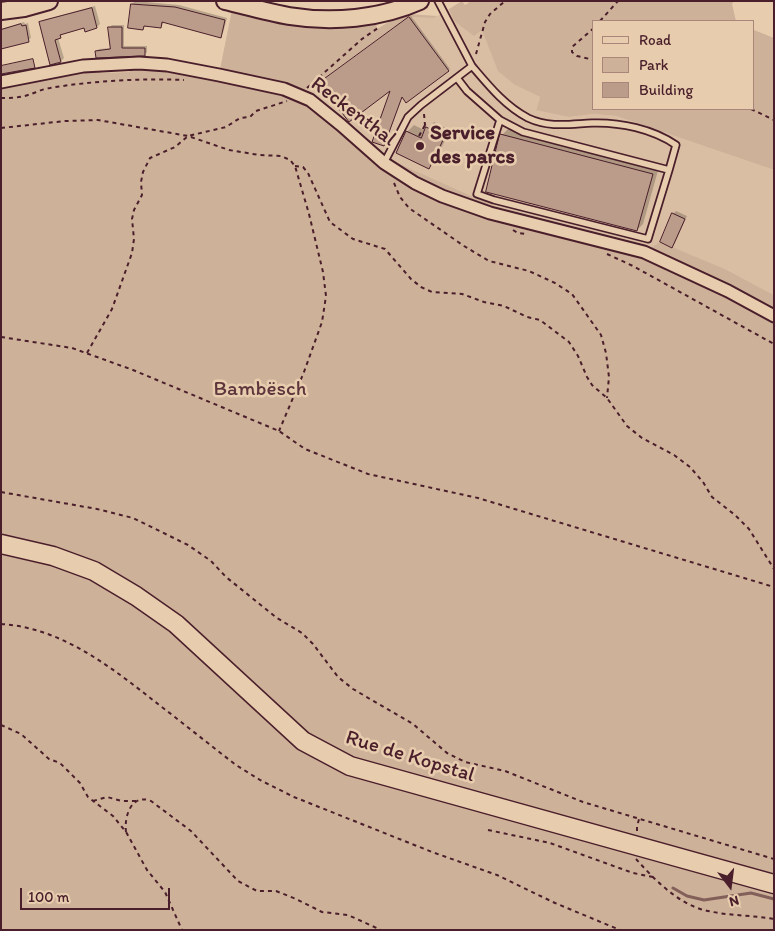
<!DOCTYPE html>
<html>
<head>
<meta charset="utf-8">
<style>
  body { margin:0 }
  #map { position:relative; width:775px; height:931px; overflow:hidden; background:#e7cdae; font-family:Itim,sans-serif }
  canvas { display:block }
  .frame { position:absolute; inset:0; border:2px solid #4a1f2b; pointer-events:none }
  .legend { position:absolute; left:592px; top:20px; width:162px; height:90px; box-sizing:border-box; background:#e7cdae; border:1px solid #a8877a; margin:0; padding:6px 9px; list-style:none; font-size:15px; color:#4a1f2b }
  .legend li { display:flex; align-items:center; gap:10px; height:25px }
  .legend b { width:25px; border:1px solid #a8877a }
  .north { position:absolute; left:705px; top:861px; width:50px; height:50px; -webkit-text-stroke:4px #e7cdae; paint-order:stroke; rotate:165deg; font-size:14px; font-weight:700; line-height:20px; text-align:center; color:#4a1f2b }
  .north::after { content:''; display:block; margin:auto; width:18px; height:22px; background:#4a1f2b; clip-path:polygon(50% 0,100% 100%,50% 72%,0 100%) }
  .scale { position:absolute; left:20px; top:888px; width:150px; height:22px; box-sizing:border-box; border:2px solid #4a1f2b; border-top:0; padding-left:6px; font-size:15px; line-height:18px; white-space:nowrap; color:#4a1f2b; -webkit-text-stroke:4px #e7cdae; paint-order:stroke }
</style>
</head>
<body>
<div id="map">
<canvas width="775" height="931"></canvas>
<div class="frame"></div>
<ul class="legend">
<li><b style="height:6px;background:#e7cdae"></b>Road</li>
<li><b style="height:14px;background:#ceb199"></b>Park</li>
<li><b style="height:14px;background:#bb9c8a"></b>Building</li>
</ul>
<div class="north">N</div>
<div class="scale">100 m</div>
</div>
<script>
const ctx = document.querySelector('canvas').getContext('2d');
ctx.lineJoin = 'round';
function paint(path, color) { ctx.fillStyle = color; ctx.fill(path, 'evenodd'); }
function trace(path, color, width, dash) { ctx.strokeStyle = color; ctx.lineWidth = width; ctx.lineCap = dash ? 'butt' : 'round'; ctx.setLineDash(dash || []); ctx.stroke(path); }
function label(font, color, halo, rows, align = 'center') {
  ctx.font = font + ' Itim,sans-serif'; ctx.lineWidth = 5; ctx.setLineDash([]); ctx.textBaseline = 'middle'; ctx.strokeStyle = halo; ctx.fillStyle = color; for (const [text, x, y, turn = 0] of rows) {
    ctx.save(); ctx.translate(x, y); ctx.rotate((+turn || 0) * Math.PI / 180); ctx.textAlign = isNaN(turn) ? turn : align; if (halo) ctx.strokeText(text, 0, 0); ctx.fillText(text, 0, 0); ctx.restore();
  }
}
paint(new Path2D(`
  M449,9L454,21L482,30L515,85L540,97L536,109L569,117L594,114L616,116L774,170V295L727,270L644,252L490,213L492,203L476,198L387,158L299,95L316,80L320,83L409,17L434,18Z`), '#dabea3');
paint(new Path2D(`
  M462,1L465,5L471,1H734L732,4L736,21H594V109H754V30L774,38V170L616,116L594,114L569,117L536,110L540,97L515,85L498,71L482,30L474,36L454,21L449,9Z
  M232,10L376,22L377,29L397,17L408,14L437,16L434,18L409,17L319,83L316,80L299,95L374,155L387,158L476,198L492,203L490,213L644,252L660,242L727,270L774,295V930H1V82L83,66L102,73L129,72L139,63L219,74Z`), '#ceb199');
paint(new Path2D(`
  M135,1L179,5L227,18L223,33L220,36L164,22L161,27L146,25L143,28L132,4Z
  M95,6L100,24L97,27H85L63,33V34L58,38L64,58L61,61L51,63L40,22L43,20Z
  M411,16L450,69L406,101L402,96L384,145L392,88L322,82Z
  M24,22L25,24L28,23L31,38L28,40L1,48V29Z
  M112,25H124V46H147V52L144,55L96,51L99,49L111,48L109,28Z
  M434,122L450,130L435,161L429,168L397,153L407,132L414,125L426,131Z
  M508,129L659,167L643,224L637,230L502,135Z
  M676,211L687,216L675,243L672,246L673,214Z`), '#0003');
trace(new Path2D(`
  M673,888L687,896L704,900L751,893L774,899`), '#835f5a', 3);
const building = new Path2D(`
  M131,4L175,7L225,20L221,38L162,22L161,28L144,26L143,30L128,28Z
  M92,8L97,28L85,32L84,28L60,35L61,38L55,40L61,62L50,65L39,22Z
  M409,17L449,71L406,103L402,97L384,146L372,142L390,91L349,122L319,83Z
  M21,24L22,26L26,25L29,42L1,49V30Z
  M108,27H122V48H145V56L96,58L95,51L110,49Z
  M33,59L35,68L1,74V66Z
  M426,127L445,136L429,169L396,153L406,131L421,138Z
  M500,134L653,174L637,231L486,192Z
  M672,213L685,219L672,248L660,242Z`);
paint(building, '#bb9c8a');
trace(building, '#4a1f2b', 1);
const lane = new Path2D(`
  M457,78L467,91L500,120L523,132L669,170L676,145C653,129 620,122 592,123C570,124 549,128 528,118C505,106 489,86 472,66
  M500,120L477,194L494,200L648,239L669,170
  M384,163L408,117L421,105L472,66L438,1`);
const street = new Path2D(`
  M1,82L83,66L139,63L167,65L219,75L284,89L310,100L341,125L384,163L415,183L442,196L490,213L644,252L728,291L774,316`);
const secondary = new Path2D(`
  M225,1C246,6 267,12 289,16C332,23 380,19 420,1
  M1,11L24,8L49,1`);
const primary = new Path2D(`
  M1,544L53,556L94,571L136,596L176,624L303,741L350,766L774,884`);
trace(lane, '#4a1f2b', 9);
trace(street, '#4a1f2b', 15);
trace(secondary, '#4a1f2b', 20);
trace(primary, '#4a1f2b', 21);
trace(new Path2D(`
  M600,21L618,1
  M594,28L572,47V52L577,56L594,60
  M476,54L485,22L490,14L505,1
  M307,88L362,39L378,28
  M1,98C10,98 19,98 28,95C35,93 42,89 50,88C91,81 143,78 184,80
  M751,109L774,120
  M424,114L425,125L452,137
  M1,128L65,121L98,120L188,136L229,150L259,155L281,156L290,160L295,166L309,214L323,272L326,296L322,322L304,372L279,431
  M419,136L425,125
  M295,166L303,167L308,173L330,222L353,239L385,249L411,279L421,287L432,292L462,294L484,302L504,306L527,317L540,320L569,342L578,356L587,377L592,385L607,398L627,426L642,438L674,455L690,467L703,482L712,497L735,515L749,529L774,569
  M394,183L400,197L409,208L464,246L489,261L529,271L555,283L572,294L601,335L606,353L609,377L607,398
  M513,230L518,233L527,234
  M607,254L633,266L774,344
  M1,337L72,348L133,370L279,431L305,449L368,474L478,498L774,587
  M87,353L112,309L132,253L134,239L132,219L134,210L142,195L141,182L143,172L150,158L175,147L188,136L226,127L240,118L250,117L256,111L287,101
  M1,492L97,509L133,518L188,545L211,561L226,577L277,618L302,633L313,644L338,677L353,689L413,724L447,753L465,762L505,771L583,802L774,859
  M1,624C63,628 112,668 158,704C184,724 210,745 236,765L260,780L294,797L432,852L497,875L555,903L620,930
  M1,725L21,734L49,759L60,763L80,783L88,797L113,816L126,832L147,870L165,892L182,930
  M93,801L107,797L122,801H136
  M488,830L550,843L633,873L653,877
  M637,831V827L639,819
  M126,832C124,817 131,793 151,801L191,831L238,881L257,891H276L296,899L322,912L348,915L381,930
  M636,859C654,879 677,903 704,910C727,916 751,915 774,919`), '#4a1f2b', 2, [4, 4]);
trace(lane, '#e7cdae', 5.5);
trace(street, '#e7cdae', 11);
trace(secondary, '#e7cdae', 16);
trace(primary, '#e7cdae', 18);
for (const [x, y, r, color] of [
  [420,146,5,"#4a1f2b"]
]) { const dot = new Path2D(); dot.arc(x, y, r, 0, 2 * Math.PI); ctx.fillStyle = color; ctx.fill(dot); trace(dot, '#e7cdae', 2); }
label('21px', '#4a1f2b', '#e7cdae', [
  ["Reckenthal",353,112,37],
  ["Rue de Kopstal",410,757,17]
]);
label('bold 21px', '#4a1f2b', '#e7cdae', [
  ["Service",430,134],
  ["des parcs",430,158]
], 'left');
label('21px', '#5e353c', '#e7cdae', [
  ["Bambësch",260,390]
]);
</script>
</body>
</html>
